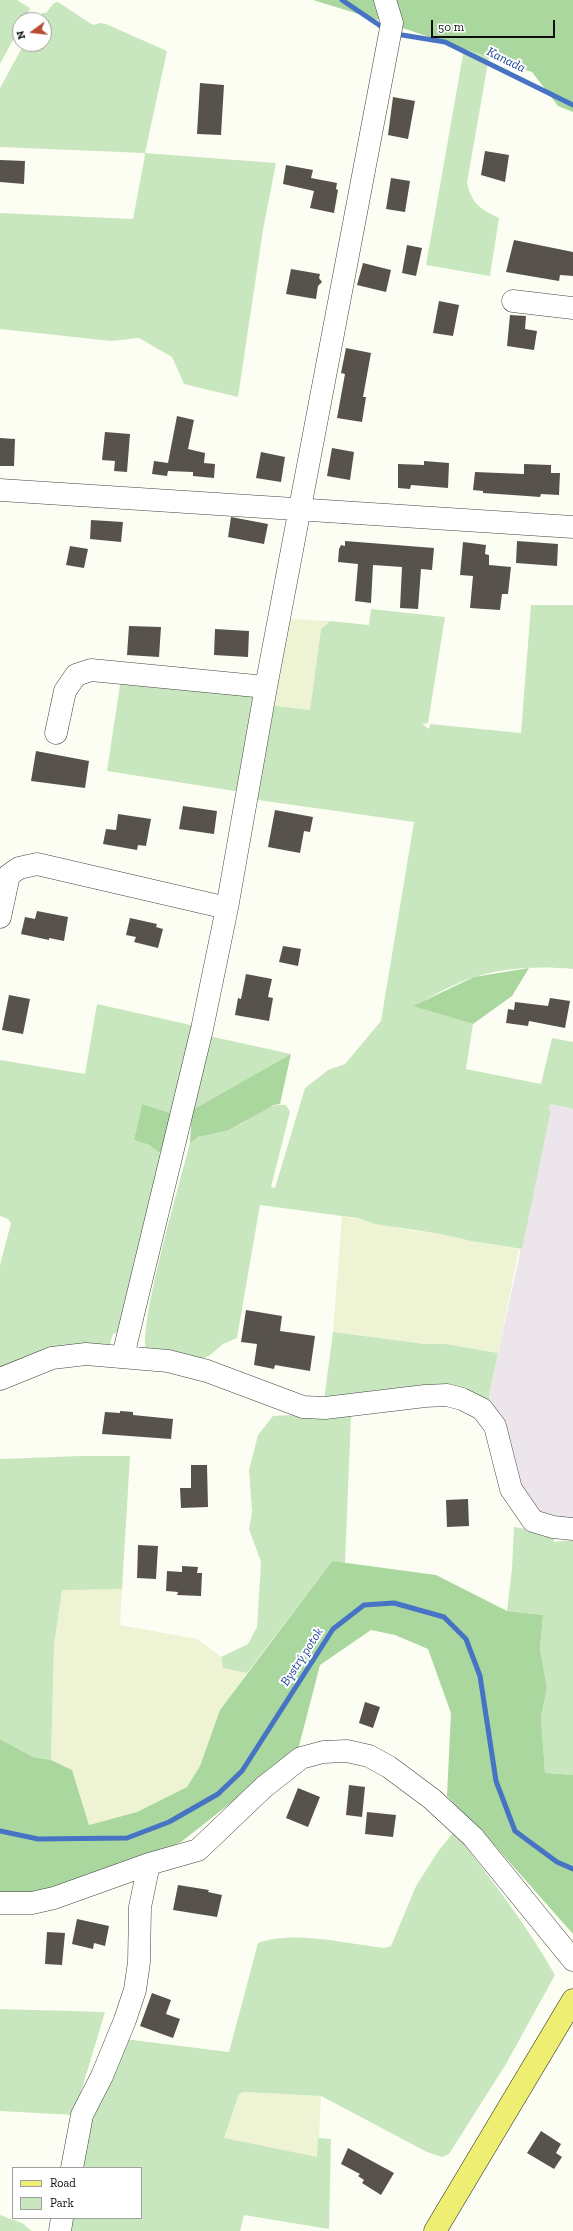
<!DOCTYPE html>
<html>
<head>
<meta charset="utf-8">
<style>
  body { margin:0 }
  #map { position:relative; width:573px; height:2231px; overflow:hidden; background:#fdfef3; font-family:"Zilla Slab",serif }
  canvas { display:block }
  .legend { position:absolute; left:12px; top:2167px; width:130px; height:52px; box-sizing:border-box; background:#fff; border:1px solid #9f9f9f; margin:0; padding:5px 7px; list-style:none; font-size:12px; color:#0f0f0f }
  .legend li { display:flex; align-items:center; gap:8px; height:20px }
  .legend b { width:20px; border:1px solid #9f9f9f }
  .north { position:absolute; left:12px; top:12px; width:40px; height:40px; box-sizing:border-box; background:#fff; border:1px solid #9f9f9f; border-radius:50%; rotate:255deg; font-size:11px; font-weight:700; line-height:16px; text-align:center; color:#0f0f0f }
  .north::after { content:''; display:block; margin:auto; width:14px; height:18px; background:#b64b31; clip-path:polygon(50% 0,100% 100%,50% 72%,0 100%) }
  .scale { position:absolute; left:431px; top:20px; width:124px; height:18px; box-sizing:border-box; border:2px solid #0f0f0f; border-top:0; padding-left:5px; font-size:12px; line-height:14px; white-space:nowrap; color:#0f0f0f; -webkit-text-stroke:3px #fff; paint-order:stroke }
</style>
</head>
<body>
<div id="map">
<canvas width="573" height="2231"></canvas>
<ul class="legend">
<li><b style="height:5px;background:#eeef72"></b>Road</li>
<li><b style="height:11px;background:#c9e7be"></b>Park</li>
</ul>
<div class="north">N</div>
<div class="scale">50 m</div>
</div>
<script>
const ctx = document.querySelector('canvas').getContext('2d');
ctx.lineJoin = 'round';
function paint(path, color) { ctx.fillStyle = color; ctx.fill(path, 'evenodd'); }
function trace(path, color, width, dash) { ctx.strokeStyle = color; ctx.lineWidth = width; ctx.lineCap = dash ? 'butt' : 'round'; ctx.setLineDash(dash || []); ctx.stroke(path); }
function label(font, color, halo, rows, align = 'center') {
  ctx.font = font + ' "Zilla Slab",serif'; ctx.lineWidth = 4; ctx.setLineDash([]); ctx.textBaseline = 'middle'; ctx.strokeStyle = halo; ctx.fillStyle = color; for (const [text, x, y, turn = 0] of rows) {
    ctx.save(); ctx.translate(x, y); ctx.rotate((+turn || 0) * Math.PI / 180); ctx.textAlign = isNaN(turn) ? turn : align; if (halo) ctx.strokeText(text, 0, 0); ctx.fillText(text, 0, 0); ctx.restore();
  }
}
paint(new Path2D(`
  M550,1104L573,1109V1520L556,1519L540,1513L524,1499L490,1404L489,1395L551,1110L549,1109Z`), '#ede5ec');
paint(new Path2D(`
  M287,619L330,621L321,629L310,710L269,705Z
  M342,1216L408,1230L441,1234L471,1241L519,1249L498,1353L445,1344H425L333,1332Z
  M62,1589H122L120,1625L197,1639L221,1657L223,1668L247,1673L220,1710L200,1766L187,1787L137,1812L89,1825L72,1770L51,1760L54,1645Z
  M244,2092L321,2096L318,2158L223,2138L239,2094Z`), '#eef3d4');
paint(new Path2D(`
  M0,0H17L30,8L24,20H20V27L0,64Z
  M58,2L93,25L100,23L106,24L167,51L145,153L276,163L263,230L238,397L184,384L172,357L139,338L111,341L0,329V213L133,219L145,155L144,153L0,147V88L24,44H44V20H38L42,13H46L54,3Z
  M464,49L489,57L467,183C472,204 480,209 499,218L490,276L426,265Z
  M531,605H573V969C541,966 506,967 475,977C454,983 433,996 414,1006L473,1024L466,1069L541,1084L552,1038L573,1042V1109L550,1104L549,1109L551,1110L522,1249L471,1241L441,1234L375,1224L357,1218L260,1205L237,1338L223,1344L209,1356L199,1360L147,1352C136,1331 182,1175 190,1143C200,1133 216,1134 228,1130C247,1124 265,1102 286,1105L290,1112L271,1187L275,1188L305,1088L328,1070L345,1064L381,1021L414,822L251,799L269,705L310,710L321,629L330,621L369,625L371,609L445,617L428,723L422,724L429,729L430,724L521,733Z
  M121,678L251,692L257,699L241,792L107,771Z
  M97,1004L195,1026L174,1114L142,1104L134,1140C146,1144 158,1147 163,1159L122,1331L113,1334L109,1347L0,1373V1265L11,1223L8,1219L0,1216V1060L85,1074Z
  M209,1036L291,1054L192,1110Z
  M333,1332L425,1344H445L498,1353L489,1395L490,1404L324,1400Z
  M291,1415L351,1416L345,1563L332,1561L247,1673L223,1668L221,1657L248,1644L257,1627L261,1562L249,1529L252,1512L249,1470L258,1435L273,1416Z
  M80,1456H130L122,1589L62,1590L54,1645L51,1760L33,1757L0,1739V1459Z
  M514,1527L556,1534L553,1542L573,1540V1775L545,1773L541,1717L547,1688L540,1649L543,1615L507,1611L512,1568Z
  M453,1833L462,1841C495,1885 528,1927 555,1975L506,2064L449,2154L442,2157L427,2152L321,2096L244,2092L239,2094L224,2138L317,2157L318,2138L331,2139L329,2229L244,2215L240,2231H67L70,2218H141V2168H80L93,2108L125,2039L229,2052L258,1943C294,1930 347,1944 384,1948L391,1946L416,1886L439,1850Z
  M0,2009L105,2012L74,2115L0,2111Z
  M0,2215L22,2223L32,2231H0Z`), '#c9e7be');
paint(new Path2D(`
  M313,0H573V112L558,106L532,72L388,23Z
  M529,968L512,996L473,1024L413,1006L474,977Z
  M291,1054L280,1104L274,1105L229,1130L198,1137L190,1143L192,1110Z
  M142,1104L174,1114L160,1153L149,1145L134,1140Z
  M332,1561L436,1575L507,1611L543,1615L540,1649L547,1688L541,1717L545,1773L573,1775V1934L489,1839L447,1796L451,1713L428,1649L395,1635L371,1630L320,1665L298,1750L181,1842L117,1871L34,1893H0V1739L33,1757L51,1760L72,1770L89,1825L137,1812L187,1787L200,1766L220,1710Z`), '#aad79e');
trace(new Path2D(`
  M342,0L385,29
  M396,34L445,42L573,105
  M0,1831L38,1839L127,1838L169,1822L218,1794L242,1771L333,1629L364,1605L394,1603L444,1617L466,1639L480,1676L496,1781L515,1831L557,1862L573,1869`), '#4773c4', 5);
paint(new Path2D(`
  M200,83L224,85L221,135L197,134Z
  M393,97L415,101L408,139L388,135Z
  M485,151L509,155L505,182L481,175Z
  M0,160L25,161L24,184L0,182Z
  M286,165L313,170L311,178L337,183L336,189L338,190L334,213L310,208L314,191L283,184Z
  M391,178L410,181L405,212L386,209Z
  M514,240L573,252V276L560,275L559,281L506,272Z
  M407,245L422,248L416,276L402,273Z
  M363,263L391,270L386,292L357,285Z
  M291,269L320,274L319,278L322,282L318,286L316,299L286,294Z
  M439,301L459,305L453,336L433,333Z
  M510,315L526,316L525,329L537,331L534,350L507,346Z
  M346,348L371,353L363,397H366L362,422L337,418L345,374L341,373Z
  M177,416L194,420L188,449L205,453L204,463L215,464L214,478L193,476V472L168,471L167,476L152,474L154,461L168,463Z
  M105,432L130,434L127,472L114,471L115,461L102,460Z
  M0,438L15,439L14,466H0Z
  M332,448L354,452L350,480L327,476Z
  M261,452L285,457L281,482L256,478Z
  M424,461L449,463L448,488L411,485L410,489L398,488V464L424,465Z
  M524,464L551,465V473H560L559,495L541,494L540,497L527,496L483,493V491L473,490L475,472L524,474Z
  M231,517L268,524L264,544L228,537Z
  M91,520L123,522L121,542L90,539Z
  M345,541L434,548L432,570L421,569L418,609L400,608L402,567L373,565L371,603L355,601L358,564L338,562L339,549L341,545L345,546Z
  M517,541L558,544L557,566L516,563Z
  M463,542L486,545L485,554L489,555V565L511,567L508,594H502L500,610L470,608L473,576L460,575Z
  M70,546L88,549L84,568L66,565Z
  M129,626L161,627L159,657L127,655Z
  M215,629L249,631L248,657L214,655Z
  M36,751L89,761L85,788L31,781Z
  M183,806L217,811L214,834L179,829Z
  M275,810L313,817L310,832L304,831L300,853L268,847Z
  M118,814L151,819L146,846L138,845L137,850L103,844L106,829L116,830Z
  M37,911L68,917L64,941L49,938V940L21,934L25,917L35,919Z
  M130,918L157,924L156,927L163,929L158,948L134,942L136,937L126,935Z
  M283,946L301,949L298,966L279,962Z
  M246,974L272,979L268,997L273,998L269,1021L235,1015L238,998L241,999Z
  M9,995L30,999L23,1034L2,1030Z
  M550,998L570,1001L565,1028L529,1021L528,1026L506,1023L508,1009L514,1010L515,1002L548,1006Z
  M246,1310L282,1316L280,1331L315,1336L310,1371L275,1365L274,1369L254,1365L257,1344L241,1342Z
  M120,1411L133,1412V1415L173,1419L171,1439L102,1434L105,1412L120,1413Z
  M191,1465H207L208,1507L181,1508L180,1488H191Z
  M468,1499L469,1526L447,1527L446,1500Z
  M138,1545L158,1546L156,1579L137,1578Z
  M182,1566L198,1567L197,1573H202L201,1596L177,1595L178,1592L166,1591L167,1571L182,1572Z
  M365,1702L380,1707L373,1728L359,1723Z
  M349,1785L365,1787L362,1817L346,1815Z
  M298,1788L320,1797L308,1827L286,1818Z
  M367,1812L396,1815L393,1837L365,1834Z
  M178,1885L209,1890L208,1892L222,1895L217,1917L173,1910Z
  M77,1919L109,1926L105,1946L94,1943L93,1949L72,1944Z
  M47,1932L65,1933L62,1965L45,1964Z
  M152,1993L171,2000L166,2014L180,2019L173,2038L140,2026Z
  M541,2131L561,2144L556,2153L562,2157L554,2169L527,2153Z
  M348,2148L394,2173L381,2195L362,2183L364,2180L358,2176L360,2174L341,2164Z`), '#57534c');
const minor = new Path2D(`
  M513,301L573,308
  M0,490L573,527
  M56,733L65,691L76,675L91,670L266,687
  M0,917L9,875L19,868L37,864L227,908
  M123,1356L202,1029L227,908L266,687L392,23L385,0
  M0,1379L52,1358L86,1354L168,1361L207,1371L303,1407L325,1408L425,1396L447,1395L462,1399L482,1409L495,1426L511,1489L533,1521L553,1527L573,1529
  M0,1903H32L54,1898L149,1864L198,1850L264,1787L301,1758L323,1752L347,1751L369,1756L389,1767L432,1799L473,1837L573,1960
  M72,2168L82,2115L102,2076L125,2020L135,1990L139,1962L140,1907L149,1864
  M60,2231L62,2218`);
const major = new Path2D(`
  M435,2231L573,2000`);
trace(minor, '#424242', 23);
trace(major, '#202020', 23);
trace(minor, '#fff', 22);
trace(major, '#eeef72', 22);
label('italic 13px', '#214799', '#fff', [
  ["Kanada",506,60,26],
  ["Bystrý potok",302,1657,-57]
]);
</script>
</body>
</html>
